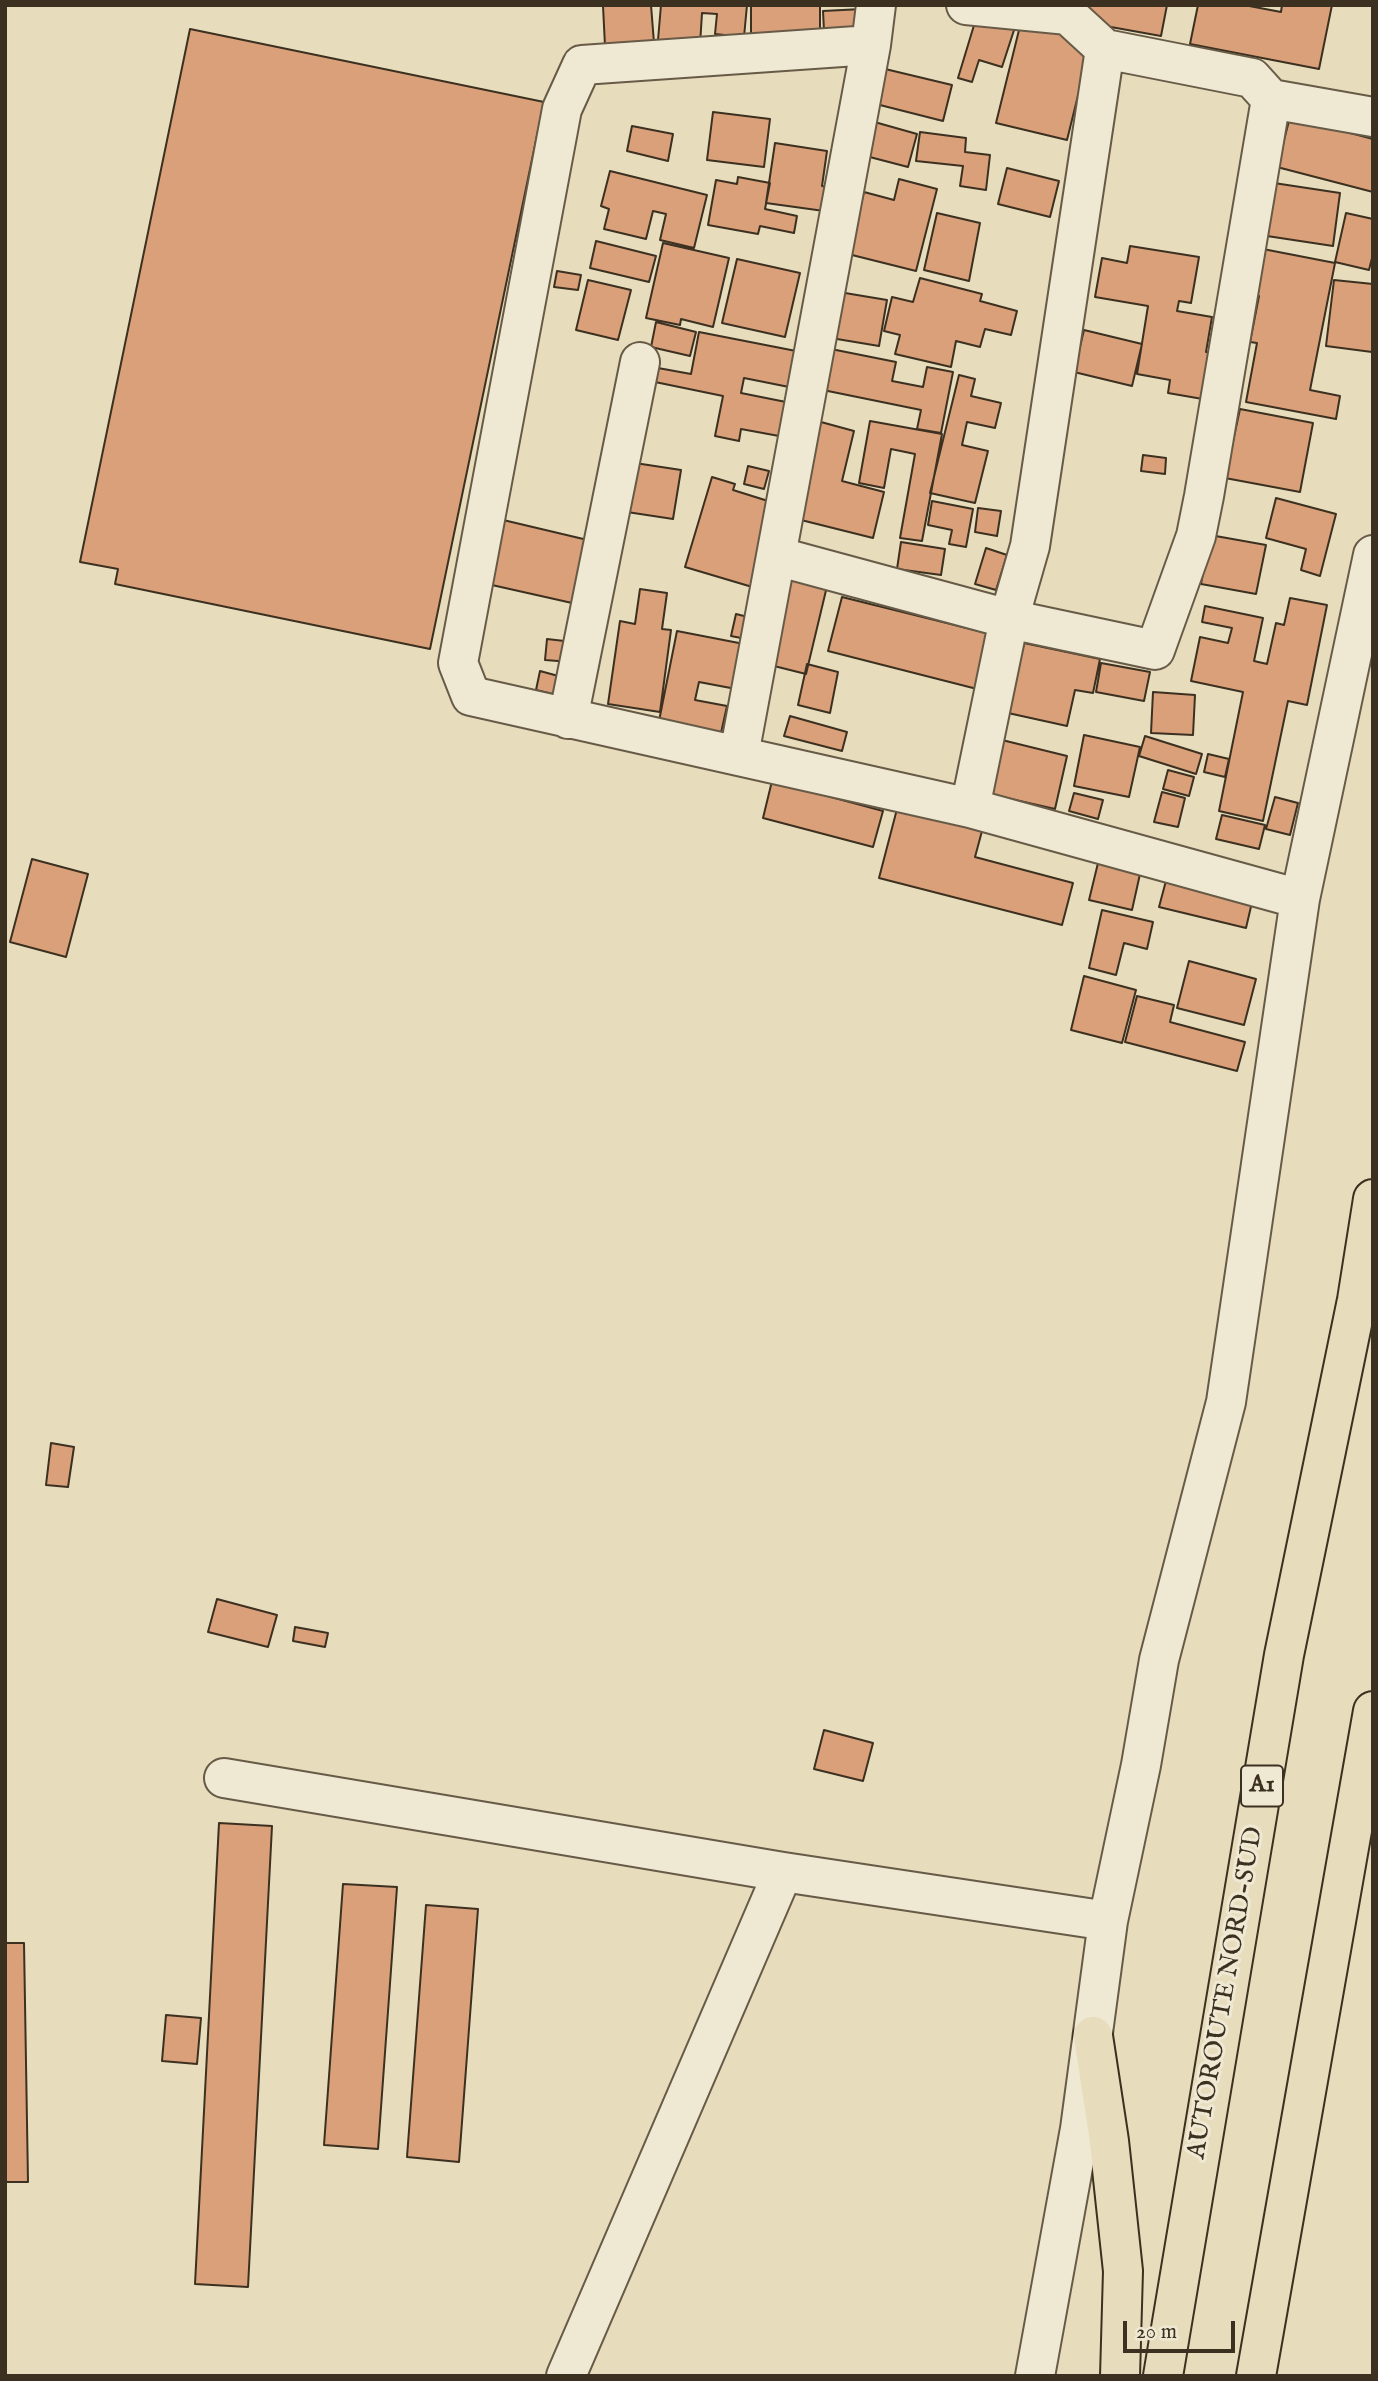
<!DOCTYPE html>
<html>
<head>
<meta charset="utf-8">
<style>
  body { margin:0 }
  #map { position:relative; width:1378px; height:2381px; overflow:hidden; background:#e7dcbc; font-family:"IM FELL English",serif }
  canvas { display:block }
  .frame { position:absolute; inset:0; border:7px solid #3c3020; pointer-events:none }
  .scale { position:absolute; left:1123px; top:2321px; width:112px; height:32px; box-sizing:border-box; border:4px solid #3c3020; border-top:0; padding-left:9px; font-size:21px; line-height:24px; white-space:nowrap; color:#3c3020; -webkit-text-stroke:5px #efe8d3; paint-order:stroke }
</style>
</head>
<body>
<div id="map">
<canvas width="1378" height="2381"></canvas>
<div class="frame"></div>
<div class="scale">20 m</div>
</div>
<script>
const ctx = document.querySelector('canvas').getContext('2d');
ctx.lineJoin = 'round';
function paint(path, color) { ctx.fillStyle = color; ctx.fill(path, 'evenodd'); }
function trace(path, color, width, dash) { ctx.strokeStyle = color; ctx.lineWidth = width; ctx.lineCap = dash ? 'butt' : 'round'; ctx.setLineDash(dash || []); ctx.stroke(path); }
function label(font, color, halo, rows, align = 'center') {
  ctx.font = font + ' "IM FELL English",serif'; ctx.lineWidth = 6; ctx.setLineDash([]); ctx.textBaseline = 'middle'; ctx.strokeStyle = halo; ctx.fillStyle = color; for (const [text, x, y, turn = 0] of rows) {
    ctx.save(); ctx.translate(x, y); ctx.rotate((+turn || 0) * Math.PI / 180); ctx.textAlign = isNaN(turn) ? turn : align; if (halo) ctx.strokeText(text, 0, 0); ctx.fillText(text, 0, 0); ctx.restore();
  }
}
const building = new Path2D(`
  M651,5L654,43L605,46L603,6Z
  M661,5H747L744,37L715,34L717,14L702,13L700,45L658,40Z
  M1086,5H1167L1161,36L1083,22Z
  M1198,5H1244L1281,12L1282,5H1332L1319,69L1190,44Z
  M751,6H820V34H751Z
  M862,9L863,29L824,31L823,11Z
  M978,12L1016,24L1002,67L979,60L972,82L958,78Z
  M1021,22L1092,39L1067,140L996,123Z
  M190,29L544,102L430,649L115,584L118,569L80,562Z
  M881,68L952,85L943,121L872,103Z
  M713,112L770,119L764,167L707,160Z
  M1290,117L1373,139V192L1277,167Z
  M871,121L917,134L908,167L862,155Z
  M632,126L673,134L668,161L627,151Z
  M920,132L966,138L965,152L990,155L986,190L960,186L963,166L916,161Z
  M775,143L827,151L822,186L827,187L824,211L766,203Z
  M1007,168L1059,181L1050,217L998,204Z
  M610,171L707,195L694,248L660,240L666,214L653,211L646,239L604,229L609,209L601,206Z
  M738,177L770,183L765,209L797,216L794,233L760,226L758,234L708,225L716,180L737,184Z
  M899,179L937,189L916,271L848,254L864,192L894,200Z
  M1274,183L1340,193L1333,246L1267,236Z
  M937,213L980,223L969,281L924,270Z
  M1346,213L1373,219V254L1369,270L1335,262Z
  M596,241L656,256L649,282L590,268Z
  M663,243L729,258L713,327L681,319L680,325L646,318Z
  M1130,246L1199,257L1191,303L1179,301L1177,311L1212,317L1206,352L1222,354L1214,401L1168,393L1170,380L1137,374L1148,306L1095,297L1102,258L1127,263Z
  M1263,249L1335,263L1310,390L1340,396L1336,419L1246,402L1257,343L1250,342L1259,296L1254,295Z
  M737,259L800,273L785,337L722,323Z
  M557,271L581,275L578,290L554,287Z
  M920,278L982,294L980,301L1017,311L1011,335L985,329L980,347L956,341L951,367L895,354L900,335L884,331L892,297L913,302Z
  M588,280L631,290L618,340L576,330Z
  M1334,280L1373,284L1372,352L1326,346Z
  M839,292L887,300L879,346L831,338Z
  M656,322L696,332L690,356L651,347Z
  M1084,330L1142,344L1132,386L1074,372Z
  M699,332L796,351L789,387L744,378L741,393L786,402L779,436L741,429L739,441L715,436L723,396L655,382L658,368L691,374Z
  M831,349L896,362L892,381L923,387L927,367L953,372L941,433L917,429L921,410L823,390Z
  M959,375L975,379L971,396L1001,403L995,428L967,422L962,445L988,451L975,503L930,493Z
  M1240,409L1313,423L1300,492L1225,478Z
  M870,421L942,434L922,541L900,538L915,454L891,449L884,488L859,483Z
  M821,422L854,431L842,481L884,492L873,538L797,519Z
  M1143,455L1166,458L1165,474L1141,471Z
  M635,463L681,470L673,519L627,512Z
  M748,466L769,471L764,489L744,484Z
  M712,477L735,484L733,490L784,506L759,589L685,567Z
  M1276,498L1336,514L1320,576L1301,570L1306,549L1266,538Z
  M932,501L973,509L966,547L949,544L952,530L928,525Z
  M978,508L1001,511L997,536L975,532Z
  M499,519L596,542L581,605L483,583Z
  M1210,535L1266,545L1256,594L1201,584Z
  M901,542L945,549L941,575L897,569Z
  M986,548L1007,555L996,590L975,584Z
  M789,572L828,582L806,674L766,664Z
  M640,589L667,593L662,629L671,630L660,712L608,704L620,621L635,624Z
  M842,597L991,634L977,689L828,651Z
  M1290,598L1327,605L1307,705L1288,701L1263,821L1219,811L1243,692L1191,681L1200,637L1228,643L1232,628L1202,622L1205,606L1263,618L1254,661L1267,664L1276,623L1284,625Z
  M736,614L756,619L751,640L731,636Z
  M677,631L744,644L736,689L699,682L695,700L727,706L721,733L659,721Z
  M547,639L573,642L571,662L545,660Z
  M1024,643L1100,659L1093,693L1075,690L1067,726L1008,713Z
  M1101,663L1150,672L1144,701L1096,692Z
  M807,664L838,672L830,713L798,705Z
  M540,671L562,677L557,695L536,690Z
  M1153,692L1195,695L1193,735L1151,733Z
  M790,716L847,732L842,751L784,736Z
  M1084,735L1140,747L1129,797L1074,786Z
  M1145,736L1202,754L1196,774L1139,756Z
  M1002,740L1067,756L1055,809L989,794Z
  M1208,754L1229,759L1225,777L1204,772Z
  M1168,770L1194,777L1189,796L1163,789Z
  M772,781L883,811L873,847L763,818Z
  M1162,792L1185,798L1178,827L1154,822Z
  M1074,793L1103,800L1098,819L1069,811Z
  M1275,797L1298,803L1290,835L1266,829Z
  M897,809L982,831L975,857L1073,883L1062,925L879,878Z
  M1222,815L1265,825L1259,849L1216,839Z
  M32,859L88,874L66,957L10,942Z
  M1098,863L1140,874L1132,910L1089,900Z
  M1167,877L1253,898L1246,928L1159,907Z
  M1102,910L1153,922L1147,949L1124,943L1116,975L1089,968Z
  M1189,961L1256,979L1244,1025L1177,1008Z
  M1084,976L1136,990L1122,1043L1071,1030Z
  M1137,996L1174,1005L1170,1022L1245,1042L1237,1071L1125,1042Z
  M51,1443L74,1447L68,1487L46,1485Z
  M217,1599L277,1615L268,1647L208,1632Z
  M295,1627L328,1633L325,1647L293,1641Z
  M824,1730L873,1743L863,1781L814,1769Z
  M219,1823L272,1826L248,2287L195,2284Z
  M343,1884L397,1887L378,2149L324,2145Z
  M426,1905L478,1909L459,2162L407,2157Z
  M5,1943H24L28,2182H5Z
  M166,2015L201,2018L197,2064L162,2061Z`);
paint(building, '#daa07a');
trace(building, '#3c3020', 2);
const street = new Path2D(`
  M966,5L1068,15L1105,49L1252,78L1271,99L1373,117
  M871,45L582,65L562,109L458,663L471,696L970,808L1300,899
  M776,556L1009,619L1155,650L1196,536L1204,496L1271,99
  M568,719L640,362
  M739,755L871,45L876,5
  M970,808L1009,619L1030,546L1105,49
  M224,1778L783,1872L1108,1921
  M566,2376L783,1872
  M1035,2376L1080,2129L1108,1921L1141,1765L1159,1660L1226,1402L1300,899L1373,555`);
const highway = new Path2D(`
  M1093,2036L1109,2141L1123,2271L1120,2376
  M1163,2376L1284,1655L1357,1300L1373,1199
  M1256,2376L1373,1711`);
trace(street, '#675b47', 42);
trace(highway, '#3c3020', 42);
trace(street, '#efe8d3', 38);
trace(highway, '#e7dcbc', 38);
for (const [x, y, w] of [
  [1262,1786,42]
]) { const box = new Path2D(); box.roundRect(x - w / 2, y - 20.5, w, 41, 5); ctx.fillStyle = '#efe8d3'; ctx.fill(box); trace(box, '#3c3020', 2); }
label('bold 24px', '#3c3020', null, [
  ["A1",1262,1786]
]);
label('26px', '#3c3020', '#efe8d3', [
  ["AUTOROUTE NORD-SUD",1227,1993,-80]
]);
</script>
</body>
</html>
